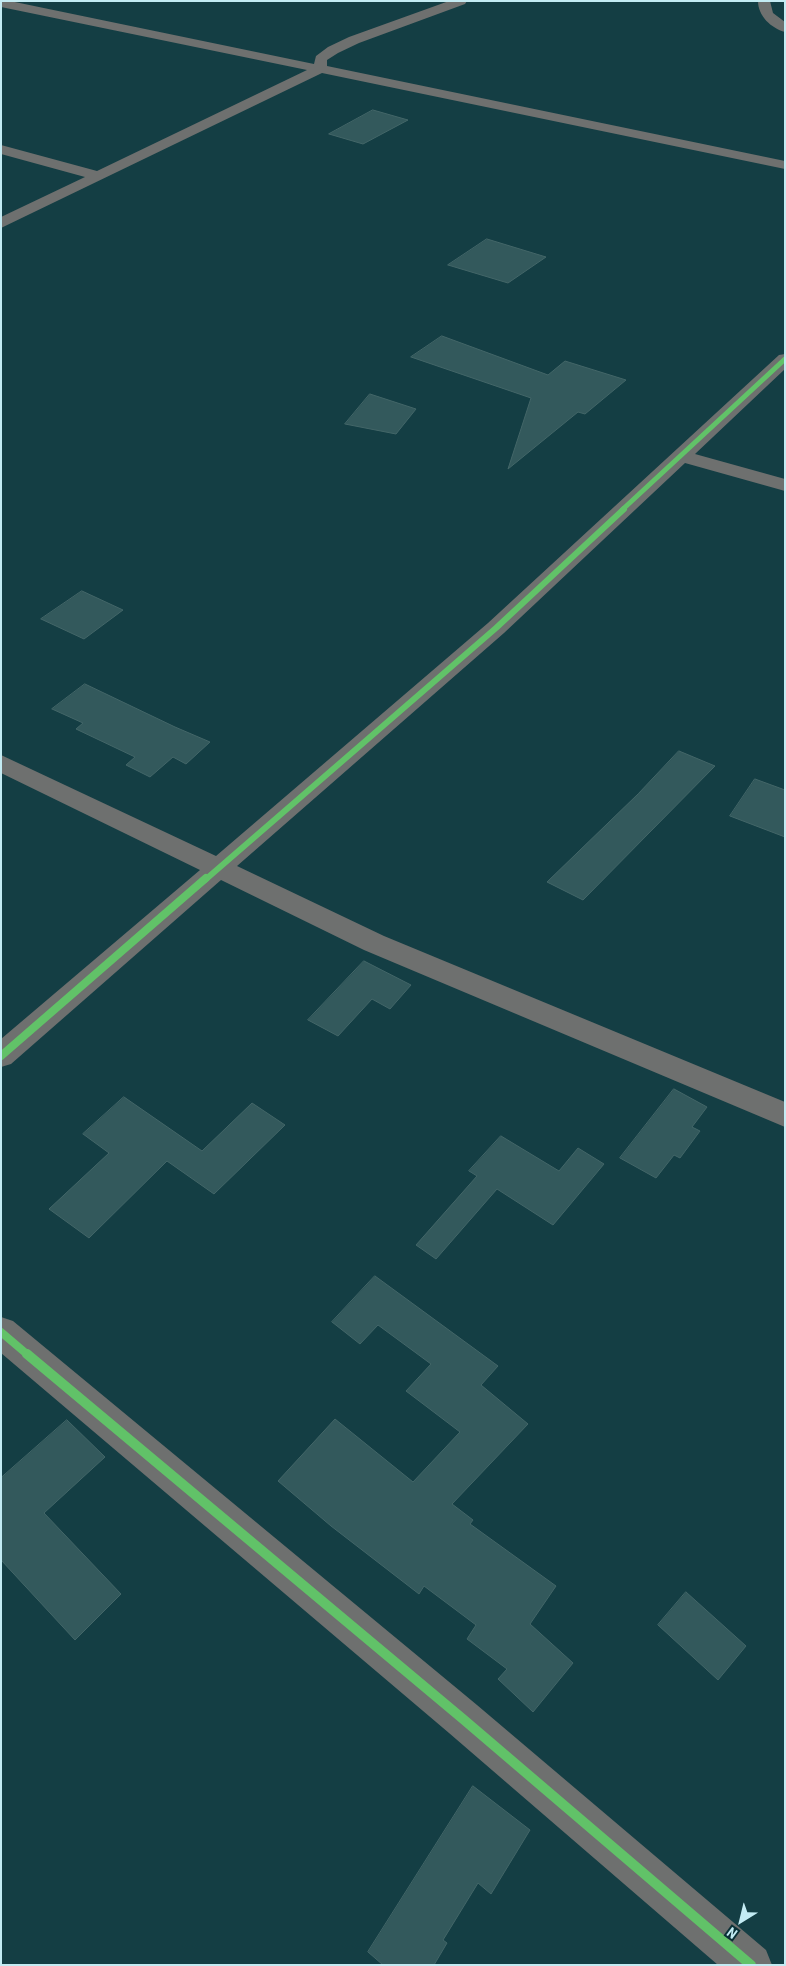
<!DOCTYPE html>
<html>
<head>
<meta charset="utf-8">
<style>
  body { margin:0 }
  #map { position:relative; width:786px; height:1966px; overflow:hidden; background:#143e44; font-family:"Roboto Condensed",sans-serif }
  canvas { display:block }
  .frame { position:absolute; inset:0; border:2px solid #c3ebf3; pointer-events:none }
  .north { position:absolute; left:716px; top:1896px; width:50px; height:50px; -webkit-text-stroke:4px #0a3036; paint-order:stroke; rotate:216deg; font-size:14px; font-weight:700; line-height:20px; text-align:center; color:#c3ebf3 }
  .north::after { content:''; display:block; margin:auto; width:18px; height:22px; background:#c3ebf3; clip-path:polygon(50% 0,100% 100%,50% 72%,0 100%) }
</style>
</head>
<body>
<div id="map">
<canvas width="786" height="1966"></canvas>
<div class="frame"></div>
<div class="north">N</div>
</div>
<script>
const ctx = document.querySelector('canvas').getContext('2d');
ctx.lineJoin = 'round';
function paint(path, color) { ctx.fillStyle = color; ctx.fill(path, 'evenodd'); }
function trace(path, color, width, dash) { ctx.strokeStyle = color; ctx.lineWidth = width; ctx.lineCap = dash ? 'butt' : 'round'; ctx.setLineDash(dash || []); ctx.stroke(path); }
const building = new Path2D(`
  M373,110L408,120L363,144L329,134Z
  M487,239L546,257L508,283L448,265Z
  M442,336L548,375L565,361L626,380L585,414L578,412L508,469L531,398L411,357Z
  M370,394L416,409L396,434L345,424Z
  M82,591L123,610L84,639L41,619Z
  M85,684L175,727L210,742L186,764L173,757L150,777L126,765L135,757L76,729L83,723L52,709Z
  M679,751L715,766L583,900L547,882L638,794Z
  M755,779L785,790V837L730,816Z
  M364,961L411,985L390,1009L372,999L338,1036L308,1020Z
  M674,1089L707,1107L692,1127L700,1131L680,1158L674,1155L656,1178L620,1158Z
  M124,1097L202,1151L252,1103L285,1125L214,1194L167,1161L89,1238L49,1209L109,1153L83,1134Z
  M501,1136L559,1171L578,1148L604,1164L553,1225L497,1189L436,1259L416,1245L477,1176L469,1171Z
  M375,1276L498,1366L481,1385L528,1424L452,1504L473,1520L470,1524L556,1586L530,1624L573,1663L533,1712L498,1679L507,1669L467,1639L476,1625L424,1586L419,1594L331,1526L278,1481L335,1419L413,1482L460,1432L406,1391L431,1364L378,1325L360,1344L332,1322Z
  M67,1420L105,1457L44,1513L121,1594L75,1640L1,1560V1478Z
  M686,1592L746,1646L718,1680L658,1625Z
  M473,1786L530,1830L491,1894L478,1883L443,1940L447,1943L434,1965H383L368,1952Z`);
paint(building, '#33595c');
trace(building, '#436668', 1);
paint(new Path2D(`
  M1,1H10L314,64L316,56L328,47L349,37L449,1H467L465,4L359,43L338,53L327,60V66L785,161V169L322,73L1,228V217L85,177L1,154V145L97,171L307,70L1,7Z
  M758,1H770L773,13L785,22V32C771,28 758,16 758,1Z
  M785,354V369L695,454L785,479V491L685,463L504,633L237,866L384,936L785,1102V1127L364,950L221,880L11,1064L1,1067V1039L200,870L1,773V755L216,856L488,623L779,355Z
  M1,1317L13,1321L477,1705L766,1950L772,1965H718L449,1733L1,1353Z`), '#6e706f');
trace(new Path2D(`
  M622,510L785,359`), '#61c268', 5);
trace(new Path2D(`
  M205,880L496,628L624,509`), '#61c268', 6);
trace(new Path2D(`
  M1,1056L206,878
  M1,1332L28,1355`), '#61c268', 8);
trace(new Path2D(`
  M27,1354L463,1719L751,1965`), '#61c268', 10);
</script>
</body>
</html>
